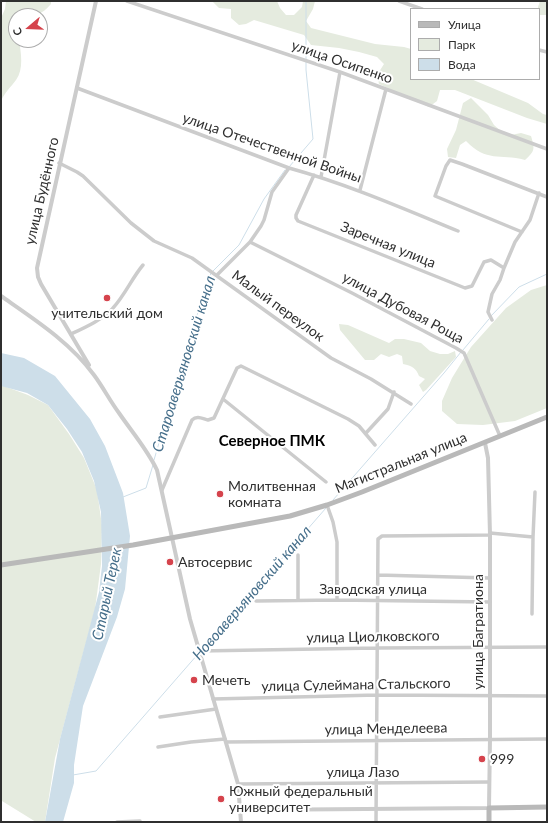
<!DOCTYPE html>
<html>
<head>
<meta charset="utf-8">
<style>
  body { margin:0 }
  #map { position:relative; width:548px; height:823px; overflow:hidden; background:#fff; font-family:Lato,sans-serif }
  canvas { display:block }
  .frame { position:absolute; inset:0; border:2px solid #2f2f2f; pointer-events:none }
  .legend { position:absolute; left:410px; top:8px; width:130px; height:72px; box-sizing:border-box; background:#fff; border:1px solid #acacac; margin:0; padding:5px 7px; list-style:none; font-size:12px; color:#2f2f2f }
  .legend li { display:flex; align-items:center; gap:8px; height:20px }
  .legend b { width:20px; border:1px solid #acacac }
  .north { position:absolute; left:8px; top:8px; width:40px; height:40px; box-sizing:border-box; background:#fff; border:1px solid #acacac; border-radius:50%; rotate:251deg; font-size:11px; font-weight:700; line-height:16px; text-align:center; color:#2f2f2f }
  .north::after { content:''; display:block; margin:auto; width:14px; height:18px; background:#d5434c; clip-path:polygon(50% 0,100% 100%,50% 72%,0 100%) }
</style>
</head>
<body>
<div id="map">
<canvas width="548" height="823"></canvas>
<div class="frame"></div>
<ul class="legend">
<li><b style="height:5px;background:#b9b9b9"></b>Улица</li>
<li><b style="height:11px;background:#e5ebdf"></b>Парк</li>
<li><b style="height:11px;background:#cddee9"></b>Вода</li>
</ul>
<div class="north">С</div>
</div>
<script>
const ctx = document.querySelector('canvas').getContext('2d');
ctx.lineJoin = 'round';
function paint(path, color) { ctx.fillStyle = color; ctx.fill(path, 'evenodd'); }
function trace(path, color, width, dash) { ctx.strokeStyle = color; ctx.lineWidth = width; ctx.lineCap = dash ? 'butt' : 'round'; ctx.setLineDash(dash || []); ctx.stroke(path); }
function label(font, color, halo, rows, align = 'center') {
  ctx.font = font + ' Lato,sans-serif'; ctx.lineWidth = 4; ctx.setLineDash([]); ctx.textBaseline = 'middle'; ctx.strokeStyle = halo; ctx.fillStyle = color; for (const [text, x, y, turn = 0] of rows) {
    ctx.save(); ctx.translate(x, y); ctx.rotate((+turn || 0) * Math.PI / 180); ctx.textAlign = isNaN(turn) ? turn : align; if (halo) ctx.strokeText(text, 0, 0); ctx.fillText(text, 0, 0); ctx.restore();
  }
}
paint(new Path2D(`
  M6,1H51V4C40,17 32,16 16,16V40H19C21,53 24,69 16,80C11,87 5,92 1,101V18L5,9Z
  M209,1H277L280,8L286,15H294L302,7L303,1H315L313,9L306,21L311,28L375,44L404,47L411,49V79H471L528,103L543,114L547,115V124L527,118L455,90H440L437,101L429,107L379,84L377,75L384,64L377,57L359,52L339,48L311,45L304,35L254,20L246,24L239,25L231,18V9L219,8L212,1Z
  M540,1H547V15H539L538,7Z
  M471,98L488,115L494,125L502,132L511,135L521,133L531,136C535,149 535,151 525,160C499,153 487,163 466,141L460,145L456,158L448,157L447,149L456,130L463,103Z
  M547,285V408L515,421L483,425L457,424L442,411V401L452,378L471,347L506,308L531,290Z
  M339,324L348,325L389,343L395,339H404L421,343L430,351L440,354H448L455,351L456,357L426,390L423,392L419,385L425,379L419,376C416,368 412,366 403,364L402,356L397,354L389,357L381,354L374,360H365L340,330Z
  M1,385L28,395L48,405L69,434L84,458L97,490L102,526L101,564L95,609L55,758L45,822H36L2,801L1,802Z`), '#e5ebdf');
paint(new Path2D(`
  M1,353L24,358L55,376L90,419L105,446L123,493L130,536L125,589L117,617L83,706L74,765V783L63,822H45L60,739L99,592L102,566L101,512L94,481L82,452L67,429L48,405L27,393L1,386Z`), '#cddee9');
trace(new Path2D(`
  M289,167L313,139L306,70V1
  M213,271L239,245L264,199L285,170
  M491,316L519,287L547,274
  M463,350L489,319
  M154,460L192,330L211,273
  M123,497L146,488L153,465
  M333,500L444,373L461,352
  M203,649L326,508
  M73,775L96,771L198,654`), '#cddee9', 1);
trace(new Path2D(`
  M127,1L340,72L547,149
  M399,1L422,9
  M539,50L547,52
  M77,88L289,168C347,184 402,208 458,231
  M59,163L77,172L83,176L131,223L154,241L192,258L331,358L371,379L411,404
  M314,175L296,215V218L298,221L465,288L472,286L484,262L491,260L504,268
  M321,177L340,72
  M360,190L386,89
  M522,232L435,196L446,166L450,160L462,164L547,197
  M250,242L352,293L456,348L464,353L500,436
  M217,275L250,242L261,226L264,220L272,192L289,168
  M492,320L488,312L492,294L500,280L504,268L515,242L530,220L539,193
  M71,334C84,328 104,319 113,308C125,295 132,278 143,265
  M223,399L326,482
  M366,433L388,409L394,392
  M162,490L192,420C197,415 203,419 208,420L214,418L237,368L241,366L348,419L359,426L375,445
  M327,505L333,522L337,542V600
  M490,533L533,537
  M378,575L490,578
  M298,600V555
  M256,601L337,600L490,602
  M532,614L533,537L535,492
  M199,651L377,648L547,647
  M213,699L377,695L547,696
  M160,717L216,709
  M226,742L547,739
  M158,747L191,742L225,739
  M238,784L489,782
  M117,822L140,821
  M376,822L378,539L382,536L490,535`), '#ccc', 3.5);
trace(new Path2D(`
  M1,296C34,319 70,342 94,375C103,387 110,401 119,413C132,432 147,449 157,470L190,619L238,784L241,822
  M89,365L41,284L38,277L37,268L96,1
  M241,810L489,808L490,738V535L488,458L485,443`), '#ccc', 4);
trace(new Path2D(`
  M1,565L133,545L290,516L327,505L362,492L547,417
  M489,822V808L547,807`), '#b9b9b9', 5);
for (const [x, y, r, color] of [
  [107,298,4,"#d5434c"],
  [220,494,4,"#d5434c"],
  [170,562,4,"#d5434c"],
  [194,680,4,"#d5434c"],
  [482,759,4,"#d5434c"],
  [221,799,4,"#d5434c"]
]) { const dot = new Path2D(); dot.arc(x, y, r, 0, 2 * Math.PI); ctx.fillStyle = color; ctx.fill(dot); trace(dot, '#fff', 1.5); }
label('14px', '#2f2f2f', '#fff', [
  ["улица Осипенко",342,62,19],
  ["улица Отечественной Войны",272,148,19],
  ["улица Будённого",42,191,-77],
  ["Заречная улица",388,245,22],
  ["Малый переулок",278,306,36],
  ["улица Дубовая Роща",403,308,28],
  ["Магистральная улица",401,463,-22],
  ["Заводская улица",373,589],
  ["улица Багратиона",478,632,-90],
  ["улица Циолковского",373,637,-1],
  ["улица Сулеймана Стальского",356,685,-1],
  ["улица Менделеева",386,729,-1],
  ["улица Лазо",363,772]
]);
label('14px', '#2f2f2f', '#fff', [
  ["учительский дом",107,313,"center"],
  ["Молитвенная",228,486],
  ["комната",228,502],
  ["Автосервис",178,562],
  ["Мечеть",202,680],
  ["999",490,759],
  ["Южный федеральный",229,791],
  ["университет",229,807]
], 'left');
label('italic 15px', '#456e8a', '#fff', [
  ["Староаверьяновский канал",184,364,-73],
  ["Новоаверьяновский канал",252,593,-49],
  ["Старый Терек",107,594,-78]
]);
label('bold 15px', '#000', '#fff', [
  ["Северное ПМК",272,441]
]);
</script>
</body>
</html>
